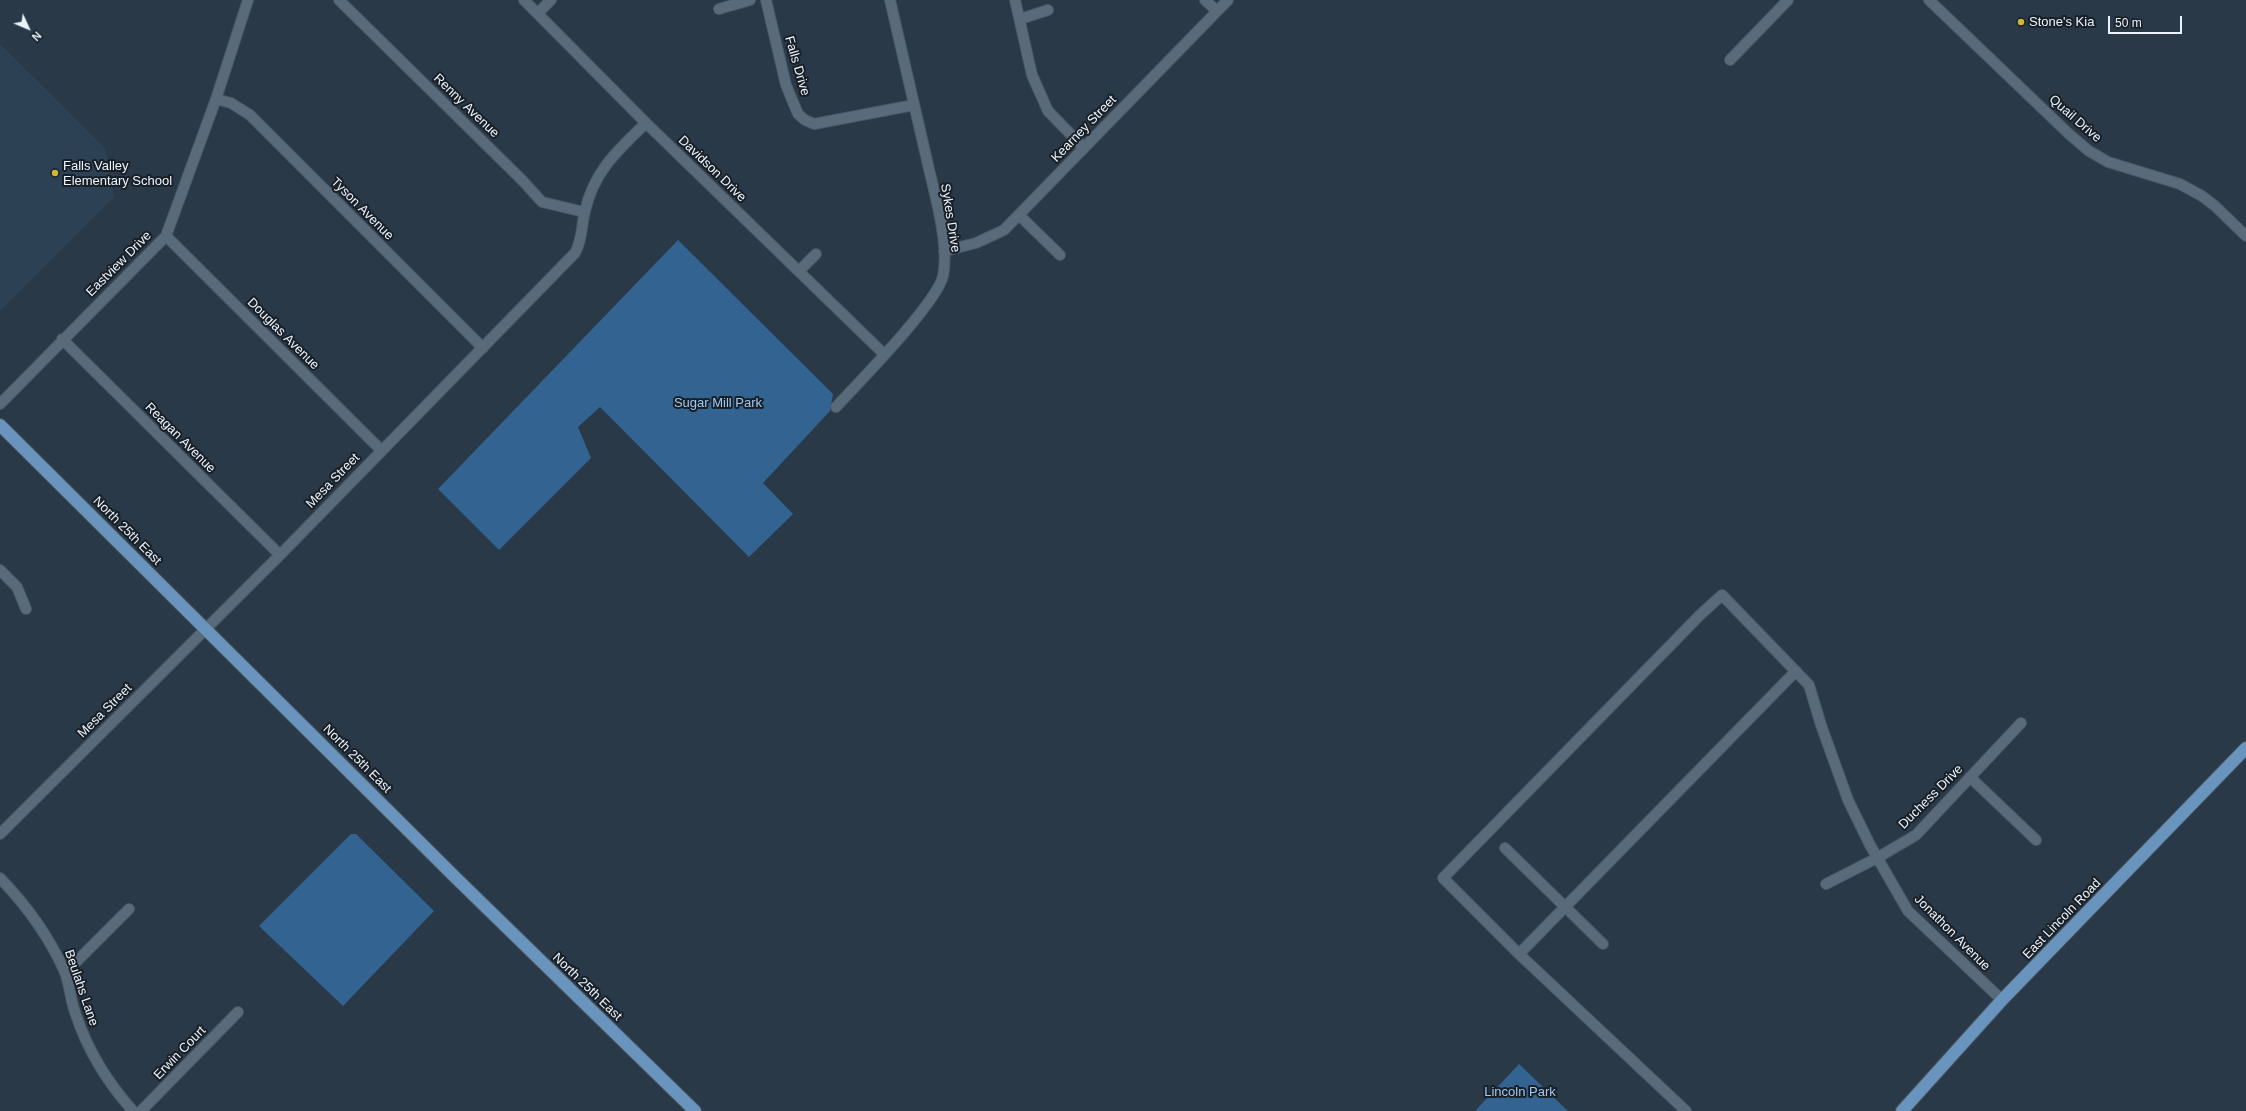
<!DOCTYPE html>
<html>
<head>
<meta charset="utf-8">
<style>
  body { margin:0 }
  #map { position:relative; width:2246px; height:1111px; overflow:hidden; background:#293947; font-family:Arial,sans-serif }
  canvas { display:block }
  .north { position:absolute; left:8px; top:8px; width:40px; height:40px; -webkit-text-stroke:3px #181f26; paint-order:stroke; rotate:134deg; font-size:11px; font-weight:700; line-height:16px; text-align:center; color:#ebf4fe }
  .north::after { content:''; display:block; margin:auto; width:14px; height:18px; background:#ebf4fe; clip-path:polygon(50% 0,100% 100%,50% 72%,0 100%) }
  .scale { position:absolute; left:2108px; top:16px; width:74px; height:18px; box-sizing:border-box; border:2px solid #ebf4fe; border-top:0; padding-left:5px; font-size:12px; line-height:14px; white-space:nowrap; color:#ebf4fe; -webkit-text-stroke:3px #181f26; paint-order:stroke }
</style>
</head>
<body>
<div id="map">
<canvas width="2246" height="1111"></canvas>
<div class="north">N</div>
<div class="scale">50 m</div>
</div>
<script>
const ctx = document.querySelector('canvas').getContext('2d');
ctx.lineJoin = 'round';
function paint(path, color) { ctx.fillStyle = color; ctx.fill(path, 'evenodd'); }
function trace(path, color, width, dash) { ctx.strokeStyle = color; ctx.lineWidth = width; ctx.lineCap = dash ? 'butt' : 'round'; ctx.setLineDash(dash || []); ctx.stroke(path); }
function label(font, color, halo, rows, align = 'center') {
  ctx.font = font + ' Arial,sans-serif'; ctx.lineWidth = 4; ctx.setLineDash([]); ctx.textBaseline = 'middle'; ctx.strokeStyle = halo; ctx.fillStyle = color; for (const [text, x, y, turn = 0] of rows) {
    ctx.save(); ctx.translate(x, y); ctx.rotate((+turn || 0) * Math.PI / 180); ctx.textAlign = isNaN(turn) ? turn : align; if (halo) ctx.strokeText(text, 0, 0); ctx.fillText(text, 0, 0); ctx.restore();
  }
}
paint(new Path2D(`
  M0,44L105,148L114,197L0,311Z`), '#2d4155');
paint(new Path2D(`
  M678,240L833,394L830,411L763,483L793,514L749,557L600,407L578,427L591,458L499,550L438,489Z
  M351,834H356L434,911L343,1006L259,926Z
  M1519,1064L1568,1111H1475Z`), '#336390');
const minor = new Path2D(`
  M339,0L522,180L542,202L584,212
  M524,0L646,123L884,354
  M766,0L786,85L798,114L805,120L814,124L914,105
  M1015,0L1032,75L1048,111L1084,148
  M1205,0L1217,11
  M1929,0L2069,134L2089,151L2108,162L2180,184L2202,196L2215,206L2246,236
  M719,9L750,0
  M538,13L551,0
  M1020,19L1048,10
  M1730,60L1788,0
  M216,99L231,103L250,115L483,348
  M1019,215L1060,255
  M166,236L381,450
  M944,251L976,243L1004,230L1228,0
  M799,271L816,254
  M62,339L280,555
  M0,404L166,236L216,99L248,0
  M836,407C859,382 937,303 943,276C950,243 933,189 926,156C914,104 902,52 890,0
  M0,570L17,587L26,609
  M1970,777L2036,840
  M0,834L280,555L575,253C583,238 581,227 585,211C594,171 618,150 646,123
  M1505,848L1603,944
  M0,878C27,906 48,935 64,970C70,984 70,1000 76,1015C88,1051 107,1082 133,1111
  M1826,884L1877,858L1916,835L2021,723
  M1519,954L1796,671
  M65,973L129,909
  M141,1111L238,1012
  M1686,1111L1519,954L1443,878L1700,615L1722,595L1809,685L1821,725L1848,800L1870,845L1908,911L2002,1000`);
const major = new Path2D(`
  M0,425L458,880L695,1111
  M1902,1111L2002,1000L2246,748`);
trace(minor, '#4a5763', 12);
trace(major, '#4a5763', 14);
trace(minor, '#596a7a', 10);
trace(major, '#6994be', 12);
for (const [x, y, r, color] of [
  [2021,22,4,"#d1b736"],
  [55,173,4,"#d1b736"]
]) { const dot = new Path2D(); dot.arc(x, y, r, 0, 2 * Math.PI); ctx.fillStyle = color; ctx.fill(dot); trace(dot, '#181f26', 1.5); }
label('13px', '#ebf4fe', '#181f26', [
  ["Stone's Kia",2029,22],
  ["Falls Valley",63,166],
  ["Elementary School",63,181]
], 'left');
label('13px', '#ebf4fe', '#181f26', [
  ["Falls Drive",797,66,74],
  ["Renny Avenue",466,106,44],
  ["Quail Drive",2075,119,41],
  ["Kearney Street",1084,129,-46],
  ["Davidson Drive",712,169,44],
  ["Tyson Avenue",362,209,45],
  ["Sykes Drive",950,218,81],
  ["Eastview Drive",119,264,-45],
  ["Douglas Avenue",283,334,45],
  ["Reagan Avenue",180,438,45],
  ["Mesa Street",333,481,-46],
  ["North 25th East",127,531,45],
  ["Mesa Street",105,711,-45],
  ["North 25th East",357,759,45],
  ["Duchess Drive",1931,797,-45],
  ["East Lincoln Road",2062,919,-46],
  ["Jonathon Avenue",1952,933,45],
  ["North 25th East",587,987,44],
  ["Beulahs Lane",81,988,71],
  ["Erwin Court",180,1053,-46]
]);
label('13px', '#a0c9f2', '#181f26', [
  ["Sugar Mill Park",718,403],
  ["Lincoln Park",1520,1092]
]);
</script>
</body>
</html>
